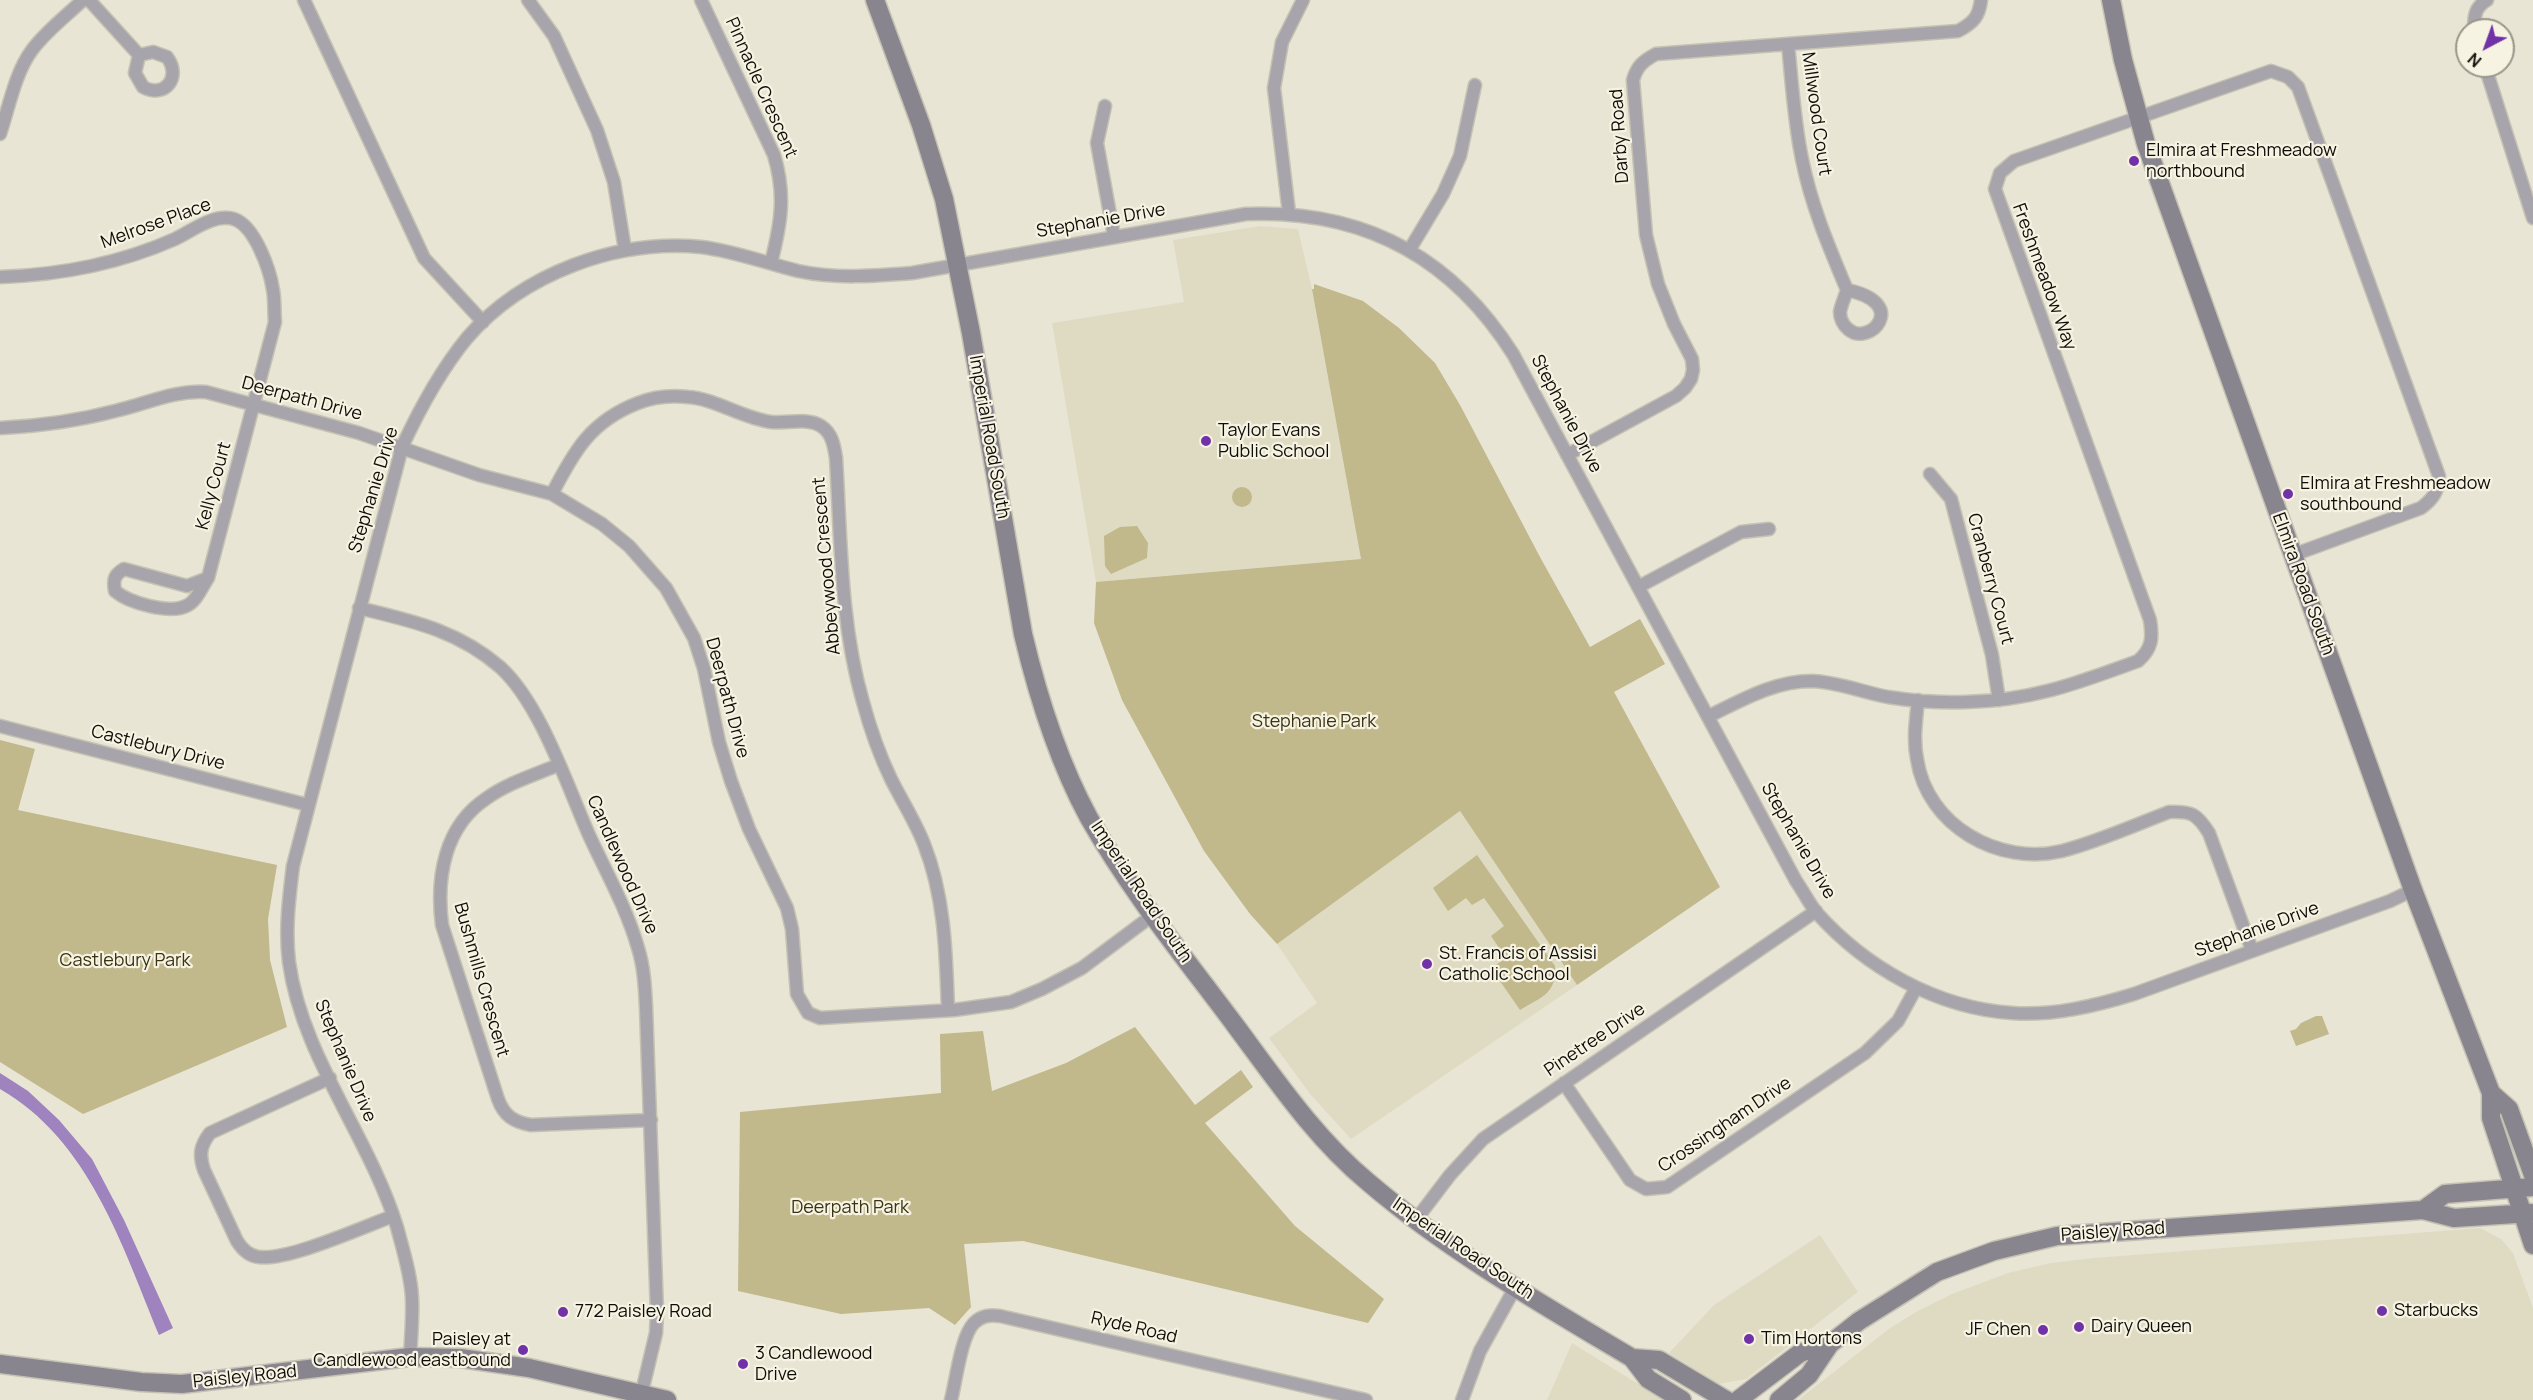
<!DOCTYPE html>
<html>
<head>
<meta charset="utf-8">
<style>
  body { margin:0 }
  #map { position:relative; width:2533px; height:1400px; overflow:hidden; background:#e8e5d5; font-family:Manrope,sans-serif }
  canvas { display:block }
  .north { position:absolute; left:2455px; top:18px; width:60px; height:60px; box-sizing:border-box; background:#f6f3e2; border:2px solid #99978b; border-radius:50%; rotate:221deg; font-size:16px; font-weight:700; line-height:24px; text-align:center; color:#0e0d08 }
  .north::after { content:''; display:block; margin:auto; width:21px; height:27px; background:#7132a8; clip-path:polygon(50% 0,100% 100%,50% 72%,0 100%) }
</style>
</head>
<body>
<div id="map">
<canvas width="2533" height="1400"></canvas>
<div class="north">N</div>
</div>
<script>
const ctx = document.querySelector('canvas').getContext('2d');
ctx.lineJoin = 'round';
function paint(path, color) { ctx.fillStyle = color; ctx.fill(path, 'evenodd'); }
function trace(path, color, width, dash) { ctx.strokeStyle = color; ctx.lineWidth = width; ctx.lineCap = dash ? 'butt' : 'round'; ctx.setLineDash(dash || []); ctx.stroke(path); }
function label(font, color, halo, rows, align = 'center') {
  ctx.font = font + ' Manrope,sans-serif'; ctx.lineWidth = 4.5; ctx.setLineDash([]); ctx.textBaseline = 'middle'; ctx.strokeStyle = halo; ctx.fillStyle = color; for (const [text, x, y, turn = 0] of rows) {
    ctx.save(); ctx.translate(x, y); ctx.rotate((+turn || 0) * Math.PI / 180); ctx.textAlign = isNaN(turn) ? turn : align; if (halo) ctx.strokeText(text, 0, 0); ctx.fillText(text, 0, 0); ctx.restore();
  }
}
paint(new Path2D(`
  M1260,226L1298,229L1312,289L1361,559L1096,582L1052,323L1184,302L1173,240Z
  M1460,811L1577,985L1351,1139L1310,1094L1269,1038L1317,1003L1277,944Z
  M2480,1228L2501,1239L2513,1253L2533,1308V1400H1798L1890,1328L1916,1312L1952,1294L2008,1273L2051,1263L2094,1258Z
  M1820,1235L1858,1292L1746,1379L1719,1384L1669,1353L1714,1305Z
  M1572,1343L1664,1400H1547Z`), '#dfdbc3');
paint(new Path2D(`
  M1314,284L1363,301L1399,328L1435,363L1460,405L1540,557L1590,647L1640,619L1665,664L1614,692L1720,887L1577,985L1460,811L1277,944L1250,914L1204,851L1122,700L1094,623L1096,582L1361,559L1312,289H1314Z
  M1232 497a10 10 0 1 1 20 0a10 10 0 1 1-20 0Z
  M1137,526L1148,543L1147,558L1111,574L1105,566L1104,536L1120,527Z
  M0,740L35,749L18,810L277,865L268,919L270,960L287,1027L83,1114L0,1062Z
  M1477,855L1555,966C1557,994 1541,997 1520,1010L1491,968L1506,958L1491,936L1504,926L1484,898L1472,905L1466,898L1448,911L1433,888Z
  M2316,1016H2322L2329,1034L2296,1046L2290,1031L2296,1029L2301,1023Z
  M1135,1027L1195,1105L1241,1070L1253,1087L1205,1123L1295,1226L1384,1299L1368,1323L1023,1241L964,1244L971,1307L955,1325L929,1308L841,1314L738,1291L740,1112L941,1093L940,1034L983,1031L992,1091L1066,1063Z`), '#c1b88b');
paint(new Path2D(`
  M0,1073L28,1091L59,1120L92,1159L124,1220L173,1328L159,1335C122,1245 89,1140 0,1089Z`), '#9e83bf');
const street = new Path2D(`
  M89,0L139,55
  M304,0L424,258L483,322
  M528,0L554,36L597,130L614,182L625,250
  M701,0L774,155C786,195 781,223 771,263
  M2474,30C2474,16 2475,7 2487,0
  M1788,44C1792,83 1794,121 1802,159C1811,205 1829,247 1847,290C1845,297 1841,305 1840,312C1840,318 1843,325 1848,329C1869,348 1911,303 1847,290
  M153,52L167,57C182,77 165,99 143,87L135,73L139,55Z
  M2485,66L2533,218
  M1105,106L1097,143L1114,236
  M0,134C9,107 15,73 32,50C46,31 66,16 83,0
  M1289,213L1274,88L1282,42L1303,0
  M1410,249L1443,194L1460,156L1475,85
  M0,277C59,275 121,263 175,239C192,231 214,213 234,219C255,226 270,270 273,290C275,300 274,312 275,322L208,578L187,586L124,569C114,575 113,580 115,591C129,603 171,615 188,605C197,600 202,587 208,578
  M0,428C39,426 77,421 115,411C146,404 174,390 206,392L359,433L479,475L552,494L602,524L629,546L666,588L694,638L704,669L719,742L731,781L749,829L787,908L792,929L797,994L808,1013L820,1018L954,1010L1011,1002L1042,989L1082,968L1153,915
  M1567,455L1676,396L1685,388L1691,379L1693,370L1692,359L1674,324L1658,284L1646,235L1633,80C1637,66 1643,61 1656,54L1958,31C1973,23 1979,17 1981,0
  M1930,474L1951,499L1992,655L1999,700
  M552,494C574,451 591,421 638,403C653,397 671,395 688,397C716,399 742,418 771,422C787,424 807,417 821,426C832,433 834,445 836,458C841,539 840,623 863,702C870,728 879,754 891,779C902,801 915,821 924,844C945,897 946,954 948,1010
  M1638,587L1741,532L1769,529
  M359,608C412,621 457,630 500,667C540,703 567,785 589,835C606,872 627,909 638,948C644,967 645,987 646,1007L657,1312L656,1333L640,1400
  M1918,700C1916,720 1913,740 1917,759C1927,826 1999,866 2062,851C2097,842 2135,825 2169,812C2192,811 2197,814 2209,833L2252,950
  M1709,716C1742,700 1774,681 1812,681C1838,682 1862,692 1888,697C1913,701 1940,703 1966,702C2031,701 2078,683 2138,661C2152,649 2153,638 2150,620L1995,189L2000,173L2014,161L2271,71L2288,77L2298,87L2439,476C2438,492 2433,499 2421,508L2293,555
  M0,726L308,805
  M558,765C534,775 508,783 487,798C444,826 436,878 442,925L498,1099C504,1116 514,1122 531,1125L651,1120
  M330,1078L210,1133C200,1146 199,1155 204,1170L237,1241C242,1249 248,1256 259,1257C288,1261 363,1227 393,1216
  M1564,1083L1630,1180L1646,1189L1667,1187L1865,1053L1898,1021L1916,988
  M1415,1221L1450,1175L1483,1139L1816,911
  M410,1357C411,1338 413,1318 412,1298C411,1275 403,1250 397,1227C369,1136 302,1057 289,962C285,930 289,898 293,866L402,447C420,408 440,371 467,338C523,273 617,239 701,247C734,251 766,263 798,271C835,279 875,276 912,273L1246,214C1363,209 1451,256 1513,354L1796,881C1803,891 1809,903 1816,912C1866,968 1937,1008 2012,1013C2053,1016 2095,1006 2134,994L2390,901L2413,890
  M951,1400C956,1381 961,1336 974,1323C982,1315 990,1315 1000,1316L1366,1400
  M1462,1400L1480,1351L1516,1286`);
const secondary = new Path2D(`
  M875,0L921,125L944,199L971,333L1023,634C1038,697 1058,761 1089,818C1131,892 1185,958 1235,1025C1276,1080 1315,1138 1368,1182C1446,1249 1543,1305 1632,1358L1648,1379L1682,1400
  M2111,0L2123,60L2146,144L2413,890L2491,1093V1118L2533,1245
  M2491,1093L2509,1109L2533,1175
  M2423,1210L2445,1194L2533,1187
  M1632,1358L1659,1360L1726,1400
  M0,1364L141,1382L182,1384L410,1357L460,1358L529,1368L667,1400
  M1738,1400L1800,1353L1830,1344
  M1779,1400L1809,1375L1830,1344L1859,1321L1937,1272L1994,1251L2057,1236L2423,1210L2454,1218L2531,1213`);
trace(street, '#c5c2b4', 15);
trace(secondary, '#c5c2b4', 21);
trace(street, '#a7a4ab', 12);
trace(secondary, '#89858f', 18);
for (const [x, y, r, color] of [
  [2134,161,6,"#7132a8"],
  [1206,441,6,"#7132a8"],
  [2288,494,6,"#7132a8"],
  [1427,964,6,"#7132a8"],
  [2382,1311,6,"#7132a8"],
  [563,1312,6,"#7132a8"],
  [2079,1327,6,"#7132a8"],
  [2043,1330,6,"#7132a8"],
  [1749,1339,6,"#7132a8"],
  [523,1350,6,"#7132a8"],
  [743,1364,6,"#7132a8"]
]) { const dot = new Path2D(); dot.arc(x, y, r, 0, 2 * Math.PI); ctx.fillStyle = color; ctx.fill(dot); trace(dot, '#f6f3e2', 2); }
label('18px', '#0e0d08', '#f6f3e2', [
  ["Pinnacle Crescent",761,88,66],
  ["Millwood Court",1816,114,82],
  ["Darby Road",1620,136,-94],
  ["Stephanie Drive",1101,221,-10],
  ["Melrose Place",156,224,-20],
  ["Freshmeadow Way",2044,277,70],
  ["Deerpath Drive",302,399,15],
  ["Stephanie Drive",1566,414,62],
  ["Imperial Road South",989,437,80],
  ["Kelly Court",214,486,-75],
  ["Stephanie Drive",374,490,-73],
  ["Abbeywood Crescent",827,566,-95],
  ["Cranberry Court",1990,579,75],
  ["Elmira Road South",2303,584,70],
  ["Deerpath Drive",727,698,75],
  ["Castlebury Drive",158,748,14],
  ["Stephanie Drive",1798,841,60],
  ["Candlewood Drive",622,865,66],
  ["Imperial Road South",1141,892,56],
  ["Stephanie Drive",2257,930,-20],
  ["Bushmills Crescent",481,980,74],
  ["Pinetree Drive",1595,1040,-34],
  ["Stephanie Drive",345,1061,67],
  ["Crossingham Drive",1725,1125,-34],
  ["Paisley Road",2113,1232,-4],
  ["Imperial Road South",1463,1249,34],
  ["Ryde Road",1134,1328,13],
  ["Paisley Road",245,1377,-6]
]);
label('18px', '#0e0d08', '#f6f3e2', [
  ["Elmira at Freshmeadow",2146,151],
  ["northbound",2146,172],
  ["Taylor Evans",1218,431],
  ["Public School",1218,452],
  ["Elmira at Freshmeadow",2300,484],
  ["southbound",2300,505],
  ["St. Francis of Assisi",1439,954],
  ["Catholic School",1439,975],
  ["Starbucks",2394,1311],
  ["772 Paisley Road",575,1312],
  ["Dairy Queen",2091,1327],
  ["JF Chen",2031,1330,"right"],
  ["Tim Hortons",1761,1339],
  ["Paisley at",511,1340,"right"],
  ["Candlewood eastbound",511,1361,"right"],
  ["3 Candlewood",755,1354],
  ["Drive",755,1375]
], 'left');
label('18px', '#3a3414', '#f6f3e2', [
  ["Stephanie Park",1314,722],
  ["Castlebury Park",125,961],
  ["Deerpath Park",850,1208]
]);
</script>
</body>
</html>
